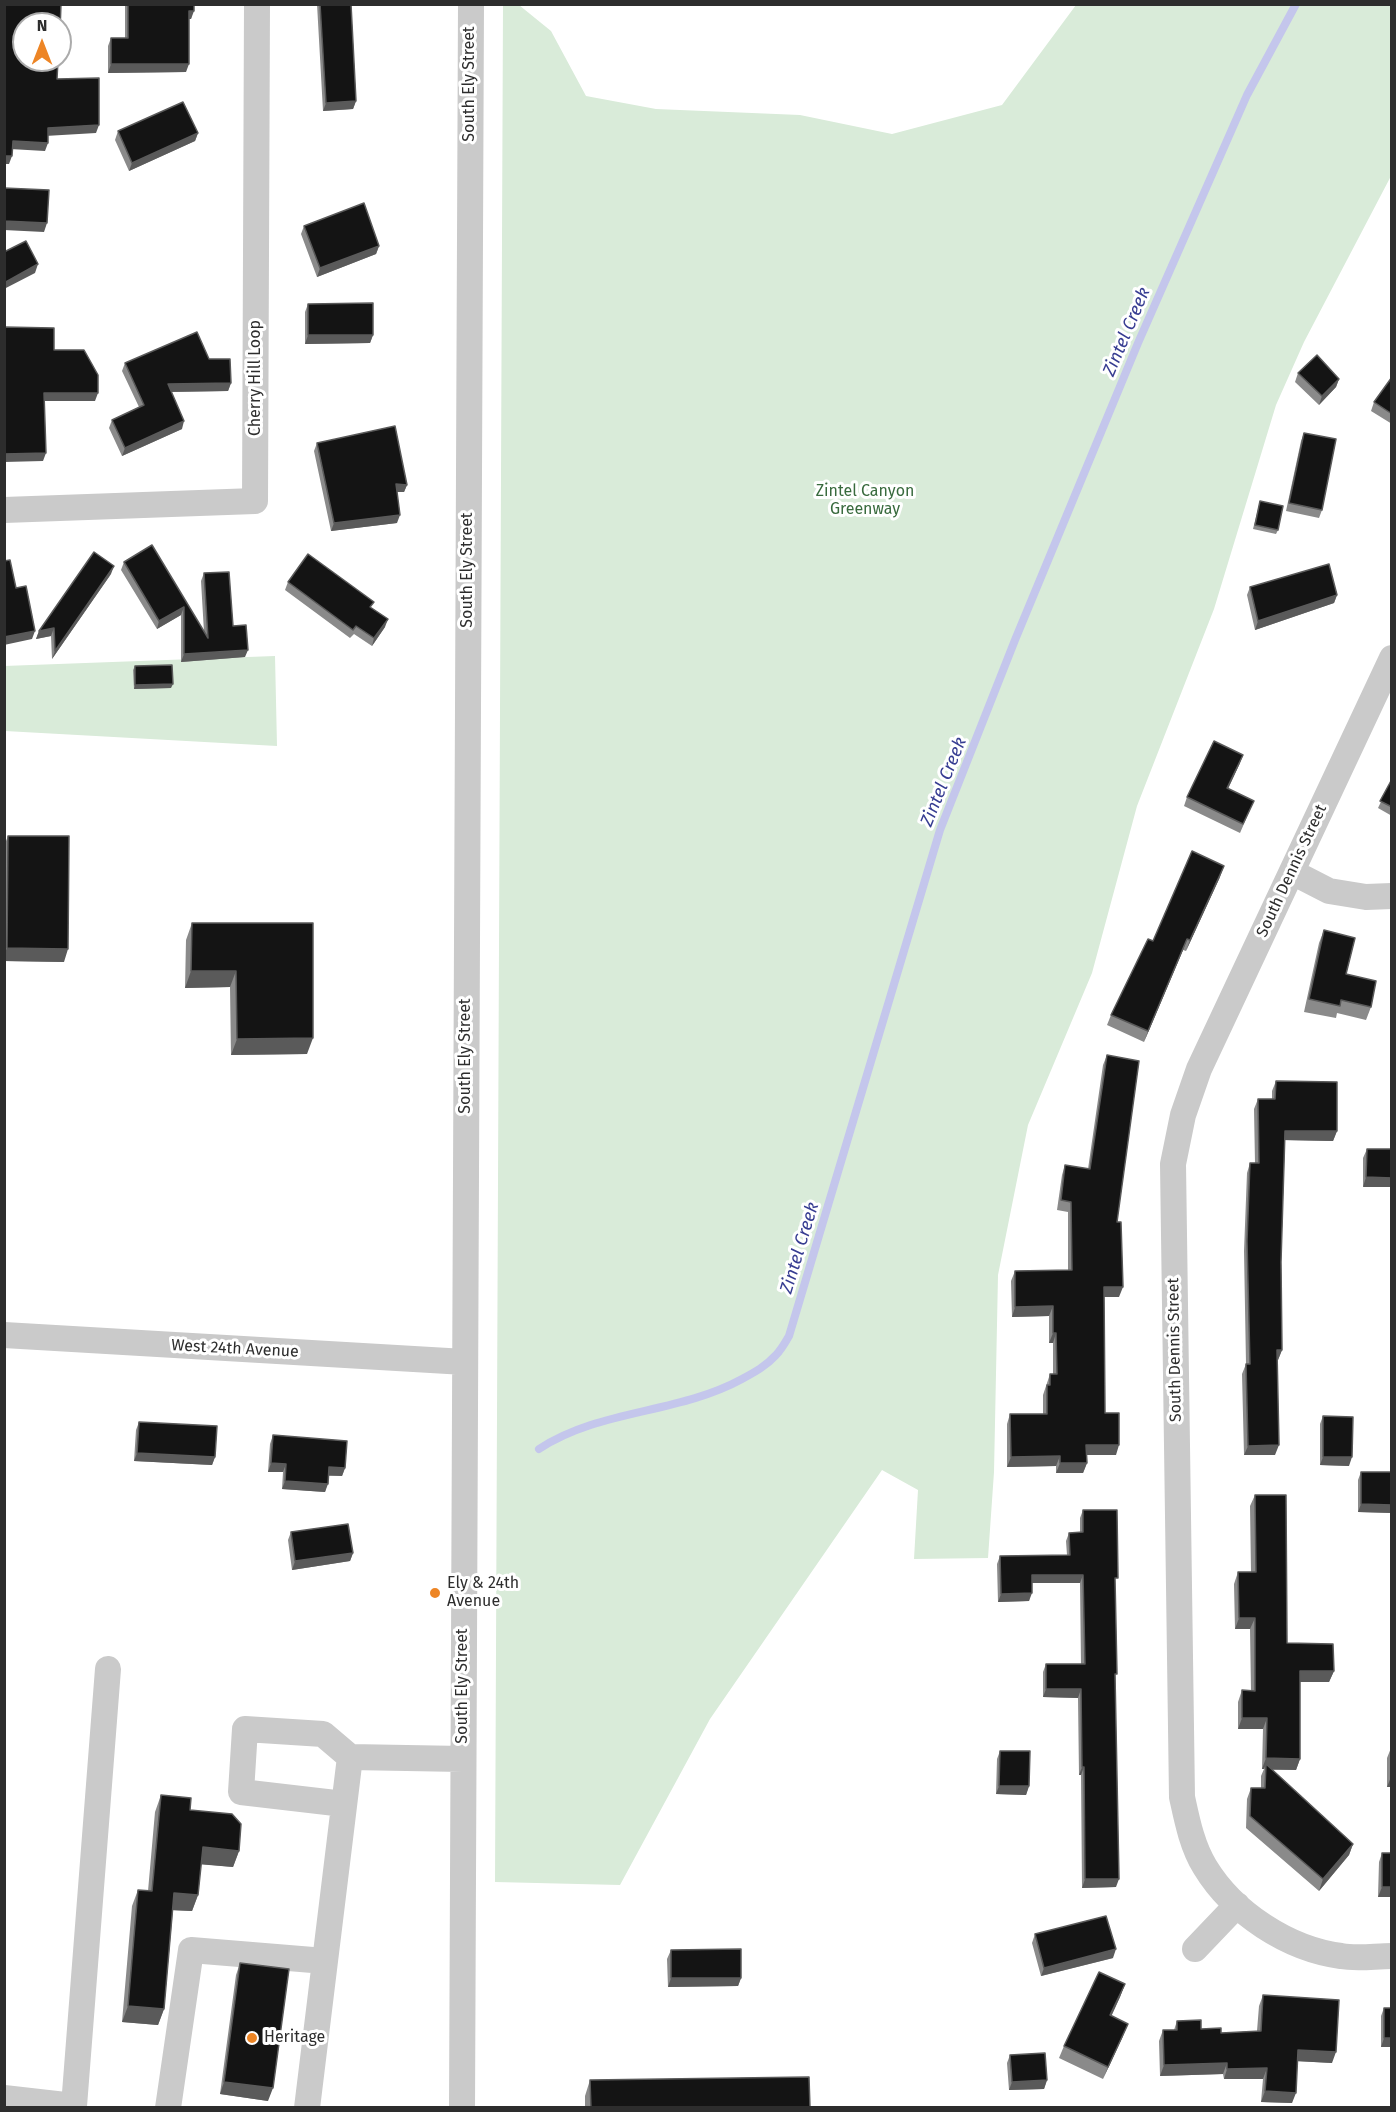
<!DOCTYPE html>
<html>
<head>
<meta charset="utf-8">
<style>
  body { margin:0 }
  #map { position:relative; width:1396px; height:2112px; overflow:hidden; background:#fff; font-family:"Fira Sans",sans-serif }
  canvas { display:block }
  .frame { position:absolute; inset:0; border:6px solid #2d2d2d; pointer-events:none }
  .north { position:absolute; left:12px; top:12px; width:60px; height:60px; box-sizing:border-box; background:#fff; border:2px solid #ababab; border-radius:50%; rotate:0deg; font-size:16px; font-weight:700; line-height:24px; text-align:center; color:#2d2d2d }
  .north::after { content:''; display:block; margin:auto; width:21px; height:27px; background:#ed8525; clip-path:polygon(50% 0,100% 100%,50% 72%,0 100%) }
</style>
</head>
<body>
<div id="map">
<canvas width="1396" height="2112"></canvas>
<div class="frame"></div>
<div class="north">N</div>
</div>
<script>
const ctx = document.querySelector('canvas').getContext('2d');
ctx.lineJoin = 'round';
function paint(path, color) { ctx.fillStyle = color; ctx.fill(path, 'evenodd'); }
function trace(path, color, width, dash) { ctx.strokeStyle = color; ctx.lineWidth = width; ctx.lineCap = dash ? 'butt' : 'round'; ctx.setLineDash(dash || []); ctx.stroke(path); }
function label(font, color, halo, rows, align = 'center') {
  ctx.font = font + ' "Fira Sans",sans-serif'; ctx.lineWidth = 6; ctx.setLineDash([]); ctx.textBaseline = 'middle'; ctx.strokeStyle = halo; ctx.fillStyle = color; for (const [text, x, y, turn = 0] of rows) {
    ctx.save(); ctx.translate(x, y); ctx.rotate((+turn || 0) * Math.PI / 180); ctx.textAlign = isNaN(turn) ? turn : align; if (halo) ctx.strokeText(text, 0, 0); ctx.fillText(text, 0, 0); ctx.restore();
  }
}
paint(new Path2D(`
  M503,5H519L551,31L586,96L656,109L800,115L892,134L1002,105L1076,5H1391V176L1304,342L1276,405L1214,609L1137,806L1092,973L1028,1125L998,1275L994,1472L988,1558L914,1559L918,1490L882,1470L710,1719L620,1885L495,1882Z
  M275,656L277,746L5,731L4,666Z`), '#d9ebd9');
trace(new Path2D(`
  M539,1449C600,1409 678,1414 742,1379C755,1372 766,1366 776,1355C781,1350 785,1343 789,1336L940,830L1015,640L1138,343L1247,95L1296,4`), '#c4c6ec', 8);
trace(new Path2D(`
  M4,510L255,501L257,4
  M1392,658L1199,1069L1183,1115L1173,1164L1182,1797C1187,1820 1192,1846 1205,1867C1233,1913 1288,1949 1341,1956C1357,1959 1375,1956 1392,1956
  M1292,872L1329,891L1366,897L1392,896
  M4,1335L465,1362
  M344,1804L241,1792L245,1729L323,1734L350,1757
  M1195,1949L1237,1905
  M4,2098L74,2106L108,1669
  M168,2108L191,1950L325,1961
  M307,2108L350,1757L463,1759
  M462,2108L471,4`), '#cacaca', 26);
paint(new Path2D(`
  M125,4H194L191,19H189L186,72L108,73V46L111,38H125Z
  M317,4H351L356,101L353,109L323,111Z
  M118,131L198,133L195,141L129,171L115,140Z
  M304,226L379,246L376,254L317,277L301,234Z
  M308,304L373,335L370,343L305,344V312Z
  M209,359L231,383L228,391L171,392L182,429L122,456L109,428L112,420L139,407L122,371L125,363Z
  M1298,373L1339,379L1336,387L1319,405L1295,382Z
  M1392,377V424L1371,411L1374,402Z
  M1304,433L1322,510L1319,518L1286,511L1301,441Z
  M317,443L407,485L404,492H397V523L331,531L314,451Z
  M1260,501L1278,530L1276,534L1253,529Z
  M152,545L204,632L201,581L204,573L233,626L245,657L181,662V615L157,629L121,570L124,562Z
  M111,574L52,659L51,636L36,639L39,631Z
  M288,582L371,608L385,627L372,646L354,634L350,638L285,590Z
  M1250,587L1337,595L1334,603L1255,630L1247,595Z
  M135,666L171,688L134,689L133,670Z
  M1240,763L1228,789L1250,810L1240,833L1184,806L1187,797Z
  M1392,779V816L1378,808Z
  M8,836L64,962L4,961V846Z
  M1220,877L1186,951L1183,950L1144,1042L1107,1025L1111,1015L1153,941Z
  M192,923H313L307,1054L231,1055L230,987L185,988L186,940Z
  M1324,930L1346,974L1371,1007L1366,1020L1337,1013L1336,1018L1304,1012L1319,943Z
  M1107,1055L1117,1222L1119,1297H1104L1105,1413L1116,1455H1087V1463L1083,1473H1056V1466L1007,1467V1424L1010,1414H1043V1395L1050,1374H1053V1343H1049V1316L1012,1317L1011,1281L1015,1271L1068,1270V1212L1057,1210L1062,1175L1065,1165L1088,1169L1103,1065Z
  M1276,1081L1337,1131L1333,1141L1285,1140L1281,1262L1282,1350L1278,1360H1277L1275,1455H1244L1242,1374L1246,1364L1244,1251L1247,1173L1250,1163H1255L1254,1109L1258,1099H1272V1091Z
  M1367,1149H1392L1363,1187V1158Z
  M1323,1416L1349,1466L1320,1465V1424Z
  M139,1422L215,1457L212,1465L134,1461L136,1430Z
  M273,1435L345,1468L342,1476H329L325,1492L282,1489L283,1472H268L270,1444Z
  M1361,1472H1392V1513L1358,1512V1480Z
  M1255,1495L1287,1643L1334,1671L1329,1682H1300V1759L1296,1770H1271L1353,1844L1349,1855L1319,1891L1246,1828L1247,1799L1251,1788H1261V1776L1264,1769H1262L1263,1729H1238V1702L1242,1690L1251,1691L1250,1629H1235L1234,1584L1238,1572H1251L1250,1506Z
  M1083,1510L1115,1585L1116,1887L1082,1888L1081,1775H1079L1078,1698L1043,1697V1672L1046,1664H1081L1080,1583H1032L1029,1601L998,1602L997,1564L1000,1556L1067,1555L1066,1541L1069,1533L1080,1532V1518Z
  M291,1532L353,1553L350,1561L292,1570L288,1540Z
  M1391,1748L1392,1787H1387V1758Z
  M1000,1751L1029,1786L1026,1795L996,1794L997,1759Z
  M161,1795L190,1810L239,1851L233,1867L201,1864L198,1895L192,1911L173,1910L164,2009L158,2025L122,2022L132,1906L138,1890L148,1891L155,1812Z
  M1382,1853L1392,1897H1378L1379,1862Z
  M1035,1934L1113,1958L1041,1976L1032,1943Z
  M671,1950L741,1978L738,1986L668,1987L667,1959Z
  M240,1963L268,2101L220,2094L236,1975Z
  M1125,1984L1120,1997L1111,2016L1123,2036L1103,2079L1059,2058L1064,2046Z
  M1263,1995L1332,2063L1297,2061L1292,2103L1261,2102L1263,2079H1224L1223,2074L1160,2076L1159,2041L1163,2030H1174L1177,2021L1201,2029L1221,2033L1257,2031L1259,2006Z
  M1384,2008L1392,2047H1381V2016Z
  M1010,2055L1047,2080L1044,2089L1009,2090L1007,2063Z
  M590,2080L810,2108H585V2096Z`), '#8a8a8a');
paint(new Path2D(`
  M189,11H194L191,19H186Z
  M111,64H189L186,72L108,73Z
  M356,101L353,109L323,111L326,103Z
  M99,125L96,133L45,136L48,128Z
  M198,133L195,141L129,171L132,163Z
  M13,141L48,143L45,151L10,149Z
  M4,156H12L9,164H4Z
  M4,221L47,223L44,232L4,230Z
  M379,246L376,254L317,277L320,268Z
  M38,264L35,273L4,289V283Z
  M308,335H373L370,343L305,344Z
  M1339,379L1336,387L1319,405L1322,396Z
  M231,383L228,391L165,392L168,384Z
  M44,393H98L95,401H41Z
  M184,421L182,429L122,456L125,448Z
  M46,453L43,461L4,462V454Z
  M396,484L407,485L404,492H393Z
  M400,515L397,523L331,531L334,523Z
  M114,566L111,574L52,659L55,651Z
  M1337,595L1334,603L1255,630L1258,621Z
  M184,607L181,615L157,629L159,621Z
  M388,619L385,627L372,646L374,638Z
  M54,628L51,636L36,639L39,631Z
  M35,631L32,639L4,645V637Z
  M248,650L245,657L181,662L184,654Z
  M173,684L171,688L134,689L135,685Z
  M1243,755L1240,763L1224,797L1227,788Z
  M1224,866L1220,877L1186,951L1190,940Z
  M1187,939L1183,950L1144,1042L1148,1031Z
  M7,948L68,949L64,962L4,961V954Z
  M191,971H236L230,987L185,988Z
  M313,1038L307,1054L231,1055L237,1039Z
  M1285,1131H1337L1333,1141L1281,1140Z
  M1366,1177L1392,1178V1187H1363Z
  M1104,1287H1123L1119,1297H1100Z
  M1053,1306L1049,1316L1012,1317L1015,1307Z
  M1053,1333H1056L1053,1343H1049Z
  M1277,1350H1282L1278,1360H1273Z
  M1086,1445H1119L1116,1455H1083Z
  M1279,1445L1275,1455H1244L1248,1446Z
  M137,1453L215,1457L212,1465L134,1461Z
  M1060,1456L1056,1466L1007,1467L1011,1457Z
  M1323,1457H1352L1349,1466L1320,1465Z
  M271,1463L286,1464L283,1472H268Z
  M1060,1463H1087L1083,1473H1056Z
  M329,1467L345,1468L342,1476L326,1475Z
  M285,1481L328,1484L325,1492L282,1489Z
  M1361,1504L1392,1505V1513L1358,1512Z
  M353,1553L350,1561L292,1570L295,1561Z
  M1032,1575H1083L1080,1583H1029Z
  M1032,1593L1029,1601L998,1602L1001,1594Z
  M1239,1618H1255L1250,1629H1235Z
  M1300,1671H1334L1329,1682H1296Z
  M1046,1689H1081L1078,1698L1043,1697Z
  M1242,1718H1267L1263,1729H1238Z
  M1266,1758L1300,1759L1296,1770L1265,1769L1266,1764L1264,1769H1262Z
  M1082,1767H1084L1081,1775H1079Z
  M1391,1777L1392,1787H1387Z
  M999,1786H1029L1026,1795L996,1794Z
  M1353,1844L1349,1855L1319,1891L1323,1879Z
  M203,1847L239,1851L233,1867L197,1864Z
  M1085,1879H1119L1116,1887L1082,1888Z
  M1382,1887H1392V1897H1378Z
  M174,1893L198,1895L192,1911L168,1910Z
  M1116,1949L1113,1958L1041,1976L1044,1968Z
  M671,1978H741L738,1986L668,1987Z
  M1125,1984L1120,1997L1106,2028L1110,2015Z
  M128,2006L164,2009L158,2025L122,2022Z
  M1128,2024L1123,2036L1103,2079L1108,2067Z
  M1384,2038H1392V2047H1381Z
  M1298,2050L1336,2052L1332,2063L1294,2061Z
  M1227,2063L1223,2074L1160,2076L1164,2065Z
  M1267,2068L1263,2079H1224L1227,2069Z
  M1047,2080L1044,2089L1009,2090L1012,2082Z
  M224,2082L273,2088L268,2101L220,2094Z
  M1265,2091L1296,2093L1292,2103L1261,2102Z`), '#5a5a5a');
const building = new Path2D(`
  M4,4H61L60,31V24H24V60H58L57,79L99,78V125L48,128V143L13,141L12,156H4Z
  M128,4H194V11H189V64H111V38H128Z
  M320,4H351L356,101L326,103Z
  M183,102L198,133L132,163L118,131Z
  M4,188L49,190L47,223L4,221Z
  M364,203L379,246L320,268L304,226Z
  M26,241L38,264L4,283V252Z
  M373,303V335H308V304Z
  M4,327L54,328V350H84L98,375V393H44L46,453L4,454Z
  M197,332L209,359H230L231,383L168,384L184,421L125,448L112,420L144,405L125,363Z
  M1317,355L1339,379L1322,396L1298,373Z
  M1392,377V414L1374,402Z
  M395,426L407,485L396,484L400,515L334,523L317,443Z
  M1304,433L1336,439L1322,510L1289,503Z
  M1260,501L1283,506L1278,530L1255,525Z
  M152,545L208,638L204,573L229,572L233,626L246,625L248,650L184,654V607L159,621L124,562Z
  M94,552L114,566L55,651L54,628L39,631Z
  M308,554L374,602L370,607L388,619L374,638L356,626L353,630L288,582Z
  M10,560L16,588L26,586L35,631L4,637V561Z
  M1329,564L1337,595L1258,621L1250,587Z
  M172,665L173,684L135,685V666Z
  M1214,741L1243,755L1227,788L1254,801L1243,824L1187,797Z
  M1392,779V807L1380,801Z
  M8,836H69L68,949L7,948Z
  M1192,851L1224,866L1190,940L1187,939L1148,1031L1111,1015L1148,939L1153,941Z
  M192,923H313V1038L237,1039L236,971H191Z
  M1324,930L1355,938L1346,974L1376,981L1371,1007L1341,1000L1340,1006L1309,999Z
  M1107,1055L1139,1061L1117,1222H1121L1123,1287H1104L1105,1413H1119V1445H1086L1087,1463H1060V1456L1011,1457L1010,1414H1047V1385H1050V1374H1057L1056,1333H1053V1306L1015,1307V1271L1072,1270L1071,1202L1061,1200L1065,1165L1090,1169Z
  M1276,1081L1337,1082V1131H1285L1281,1262L1282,1350H1277L1279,1445L1248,1446L1246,1364H1250L1247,1241L1250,1163H1259L1258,1099H1275Z
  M1367,1149H1392V1178L1366,1177Z
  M1323,1416L1353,1417L1352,1457H1323Z
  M139,1422L217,1426L215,1457L137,1453Z
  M273,1435L347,1441L345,1468L329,1467L328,1484L285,1481L286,1464L271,1463Z
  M1361,1472H1392V1505L1361,1504Z
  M1255,1495H1286L1287,1643L1333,1644L1334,1671H1300V1759L1266,1758L1267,1718H1242V1690L1255,1691V1618H1239L1238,1572H1256Z
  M1083,1510H1117L1118,1578H1115L1117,1674H1115L1119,1879H1085L1084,1767H1082L1081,1689H1046V1664H1085L1083,1575H1032V1593L1001,1594L1000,1556L1070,1555L1069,1533L1083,1532Z
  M348,1524L353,1553L295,1561L291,1532Z
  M1391,1748H1392V1777H1391Z
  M1000,1751H1030L1029,1786H999Z
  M1266,1764L1353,1844L1323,1879L1250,1816L1251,1788H1265Z
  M161,1795L191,1798L190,1810L232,1814L241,1824L239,1851L203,1847L198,1895L174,1893L164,2009L128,2006L138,1890L152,1891Z
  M1382,1853H1392V1887H1382Z
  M1106,1916L1116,1949L1044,1968L1035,1934Z
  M741,1949V1978H671V1950Z
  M240,1963L289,1969L273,2088L224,2082Z
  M1099,1972L1125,1984L1110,2015L1128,2024L1108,2067L1064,2046Z
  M1263,1995L1339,2000L1336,2052L1298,2050L1296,2093L1265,2091L1267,2068L1227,2069V2063L1164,2065L1163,2030H1177V2021L1201,2020V2029L1221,2028V2033L1261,2031Z
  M1384,2008H1392V2038H1384Z
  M1045,2053L1047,2080L1012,2082L1010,2055Z
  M809,2077L810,2108H591L590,2080Z`);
paint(building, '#141414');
trace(building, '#5a5a5a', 1.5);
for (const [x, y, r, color] of [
  [435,1593,6,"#ed8525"],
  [252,2038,6,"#ed8525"]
]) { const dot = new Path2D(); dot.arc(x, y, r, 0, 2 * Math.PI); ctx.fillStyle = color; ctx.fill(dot); trace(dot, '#fff', 2); }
label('16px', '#2d2d2d', '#fff', [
  ["South Ely Street",470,84,-90],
  ["Cherry Hill Loop",256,378,-90],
  ["South Ely Street",468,570,-90],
  ["South Dennis Street",1292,871,-65],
  ["South Ely Street",466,1056,-90],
  ["West 24th Avenue",235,1349,3],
  ["South Dennis Street",1175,1350,-91],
  ["South Ely Street",463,1686,-90]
]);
label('16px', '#386a3d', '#fff', [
  ["Zintel Canyon",865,492],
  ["Greenway",865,510]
]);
label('16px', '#2d2d2d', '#fff', [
  ["Ely & 24th",447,1584],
  ["Avenue",447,1602],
  ["Heritage",264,2038]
], 'left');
label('italic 18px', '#373d92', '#fff', [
  ["Zintel Creek",1127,332,-67],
  ["Zintel Creek",944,782,-68],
  ["Zintel Creek",800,1248,-73]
]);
</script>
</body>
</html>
